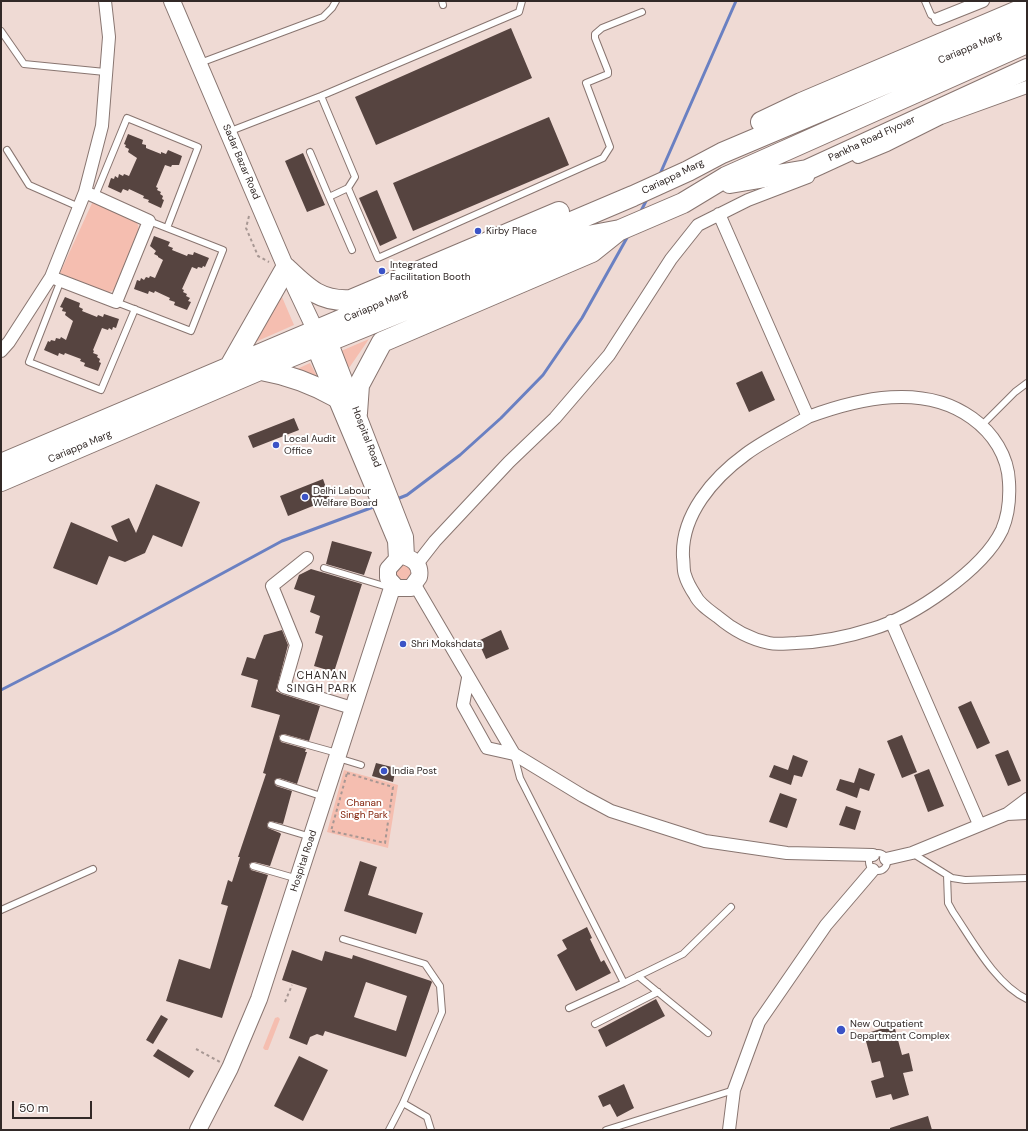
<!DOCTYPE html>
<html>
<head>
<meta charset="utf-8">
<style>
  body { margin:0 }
  #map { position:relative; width:1028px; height:1131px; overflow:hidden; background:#efdad4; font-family:"DM Sans",sans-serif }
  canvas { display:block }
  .frame { position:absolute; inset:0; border:2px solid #322927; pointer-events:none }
  .scale { position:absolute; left:12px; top:1101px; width:80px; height:18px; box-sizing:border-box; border:2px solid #322927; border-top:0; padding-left:5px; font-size:12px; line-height:14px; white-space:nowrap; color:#322927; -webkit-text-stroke:3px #fff; paint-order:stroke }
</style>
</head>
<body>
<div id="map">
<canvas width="1028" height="1131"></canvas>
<div class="frame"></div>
<div class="scale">50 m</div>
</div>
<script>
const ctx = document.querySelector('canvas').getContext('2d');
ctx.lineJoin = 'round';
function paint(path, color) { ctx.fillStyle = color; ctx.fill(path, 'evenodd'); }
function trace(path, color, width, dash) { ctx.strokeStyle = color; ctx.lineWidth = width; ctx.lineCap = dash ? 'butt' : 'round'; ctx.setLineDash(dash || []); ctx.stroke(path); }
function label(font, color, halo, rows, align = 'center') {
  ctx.font = font + ' "DM Sans",sans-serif'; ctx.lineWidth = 4; ctx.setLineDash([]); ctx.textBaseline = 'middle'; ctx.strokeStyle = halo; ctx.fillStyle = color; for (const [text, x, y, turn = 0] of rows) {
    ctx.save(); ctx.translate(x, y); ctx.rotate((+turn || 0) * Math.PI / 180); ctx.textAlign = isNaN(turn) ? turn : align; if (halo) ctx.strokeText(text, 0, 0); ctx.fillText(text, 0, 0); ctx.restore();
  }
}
paint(new Path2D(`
  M93,201L137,222L139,229L114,290L107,293L60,273Z
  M279,290L294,325L253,343Z
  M369,339L349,368L341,351Z
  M310,363L318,378L297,369Z
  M395 573a8 8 0 1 1 16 0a8 8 0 1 1-16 0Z
  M344,770L398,785L388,848L327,832Z
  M278,1017L280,1019L268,1050H265L263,1048L275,1018Z`), '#f5beb0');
trace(new Path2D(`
  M660,174L736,1
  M640,213L647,199
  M397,499L407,495L460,455L501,418L543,375L582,318L628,236
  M1,690L116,631L282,541L376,506`), '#6a80c2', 3);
paint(new Path2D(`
  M511,28L532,78L376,145L355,97Z
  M549,117L569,165L413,231L393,183Z
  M128,134L143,140L142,144L146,145V148L161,154V152L166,154L168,150L182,156L179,165H172L171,167L165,165L156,187L158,188L157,190L161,192L160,194L163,196L162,199L164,200L161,208L148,202L149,200L143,198L144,196L129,189L128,191L123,189L121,193L108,187L111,178L114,179L115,176L118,178L119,174L123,176L124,174L129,176L137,158L128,152L129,149L125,147L126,145L124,144Z
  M303,153L325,205L307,212L285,161Z
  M377,190L397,238L380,246L359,198Z
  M154,236L170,242L168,246L173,248L172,250L187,256L188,254L193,255L194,252L209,258L205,267L203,266L202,268L198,267L197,269L192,267L182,289L184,290L183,292L187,294L186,296L190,298L188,301L191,302L187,310L174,305L175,302L169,300L170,298L155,291L154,293L149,291L148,294L134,289L137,280L140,281L141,278L144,280L146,277L149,278L150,276L155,278L163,260L158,257V256L154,254L156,251L150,246Z
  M65,297L80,303L79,307L83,309L82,311L97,317L98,315L103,317L104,314L119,319L116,328L113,327L112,330L109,328L108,330L102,328L93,350L94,351L93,353L98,355L97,357L100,359L99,362L101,363L98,371L84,366L85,363L80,361L81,359L65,353L64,355L59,353L58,356L44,350L48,341L50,342L51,340L55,341L56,338L60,339L61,337L66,340L73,321L65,315L66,312L62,311L63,308L60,307Z
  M762,371L775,400L749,412L736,383Z
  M294,418L299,430L253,448L248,436Z
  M323,479L330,499L288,516L280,496Z
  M156,484L200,502L182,547L153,535L145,553L125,562L109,556L97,585L53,568L71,522L118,542L111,526L129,518L136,533Z
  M332,541L372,552L364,575L326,564Z
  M311,569L362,584L334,672L314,666L323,636L315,633L320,616L310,612L315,596L294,589L299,575Z
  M282,630L288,645L276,691L282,694L320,706L309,741L284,734L279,736L281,742L306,749L305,752H307L297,784L279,778L274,781L276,786L292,791L283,824L270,821L267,824L268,828L280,833L281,834L270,866L254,862L249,864L251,870L268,875L222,1018L166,1001L179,959L210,969L228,906L221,904L228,880L232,882L240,857H238L266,774L263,773L280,715L251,707L258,680L241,675L247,657L255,659L264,635Z
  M501,630L509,649L486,659L478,641Z
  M971,701L990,743L977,749L958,707Z
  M902,735L917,772L902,778L887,741Z
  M1008,750L1021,781L1008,786L995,755Z
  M793,755L808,761L802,777L794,775L791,785L769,777L774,765L788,770Z
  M376,763L396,768L393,782L372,776Z
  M859,768L875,774L869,791L860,788L857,798L836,790L840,779L854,783Z
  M929,769L944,806L928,812L914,775Z
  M780,793L797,799L787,828L769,822Z
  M846,806L861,811L855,830L839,825Z
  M360,861L377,867L368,895L423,913L416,934L344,911Z
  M587,927L592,938L590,939L601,962L604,960L611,973L576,991L557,955L567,949L562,940Z
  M292,950L322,961L325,951L352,959L353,955L431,981L432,982L406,1057L325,1031L323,1036L317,1034L310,1037L307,1045L289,1038L307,988L282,980ZM366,982L407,996L396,1031L354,1017Z
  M656,999L665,1016L606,1047L598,1030Z
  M161,1015L168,1019L153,1044L146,1040Z
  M894,1025L902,1055L909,1053L913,1071L903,1073L909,1095L893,1100L891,1094L876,1098L871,1081L884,1077L880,1061L872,1063L864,1034Z
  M158,1049L194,1071L189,1078L153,1056Z
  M299,1056L328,1070L303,1121L274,1106Z
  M624,1084L634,1108L617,1117L610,1104L603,1107L598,1096Z
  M928,1116L932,1130H890V1128Z`), '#564440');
const service = new Path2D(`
  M442,1L443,5
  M925,1L931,15L938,19
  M1,31L24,64L105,72
  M200,63L323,17L332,8L336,1
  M321,96L355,177L348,188L378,258L603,158L610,147L586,83L608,74V71L595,38V34L602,28L642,12
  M228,132L321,96L519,12L522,1
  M7,150L29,185L79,207
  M310,152L329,197L348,188
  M95,196L127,118L198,147L167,228
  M329,197L352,250
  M61,280L29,362L101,390L135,309
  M116,302L191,331L223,250L149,221
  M982,425L1015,392L1027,383
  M324,568L391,588
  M283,738L337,753
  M514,755L520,778L624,983L683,954L731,907
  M338,758L361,765
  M278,782L324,797
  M271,825L311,837
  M912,853L952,878L965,880L1027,878
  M869 862a9 9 0 1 1 18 0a9 9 0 1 1-18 0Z
  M253,866L298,879
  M947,875L948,903L953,912C972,940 996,985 1027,999
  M1,910L93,869
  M343,939L425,964L440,986L442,1012L403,1103L389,1130
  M638,976L708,1033
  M569,1008L624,983
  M595,1024L658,992
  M403,1103L427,1117L431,1130
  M606,1130L734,1090`);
const minor = new Path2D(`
  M938,19L983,1
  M858,157L887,145L941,118L1027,87
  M719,214L808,417C788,429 765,440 746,454C713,478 681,515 683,557C684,563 683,570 685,575C687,582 691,589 695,595C699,604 710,611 718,617C732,629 750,639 769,643C778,645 788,643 796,643C822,642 847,637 872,629C913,617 983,570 1002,530C1009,514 1010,499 1009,482C1008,456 993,433 972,418C924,383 859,398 808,417
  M51,277L116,302L149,221L85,192
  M1,351L9,342L51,277L85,192L102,126L109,37L105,1
  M307,558L272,586L296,645L284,687L352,708
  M417,564L435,541L509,462L555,418L609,355L671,259L698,225L748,200L808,177
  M415,585L514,754L583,796L611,811L705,841L787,853L873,855
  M891,621L979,824
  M468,678L463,705L487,748L514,754
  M1007,814L1027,799
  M886,859L912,853L1007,814L1027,813
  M729,1130L734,1090L759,1022L826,925L873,870`);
const tertiary = new Path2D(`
  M172,1L286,268L312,323L329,341L405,537L406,557C416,560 421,567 419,577L411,588H397L388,578V569L397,559L396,541L310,336
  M198,1130L230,1068L259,999L393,585`);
const primary = new Path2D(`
  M761,122L801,103L1027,7
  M730,183L807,170L1027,69
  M229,368L286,268C307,288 320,302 351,300L559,212
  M261,370C289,375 311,383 336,397
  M357,413L359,385L382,342L592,252L617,232
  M1,464L633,196L688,171L722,153L1027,24
  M1,481L290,357L588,236L620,230L683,203L726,177L1027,43`);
trace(service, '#887570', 8);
trace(minor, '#887570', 14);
trace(tertiary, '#887570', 18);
trace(primary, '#887570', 22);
trace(new Path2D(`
  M249,216L246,228L258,256L269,262
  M347,773L393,787L385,843L331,831Z
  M285,1002L292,985
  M196,1049L220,1062`), '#a79793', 2, [3, 3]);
trace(service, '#fff', 6);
trace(minor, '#fff', 12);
trace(tertiary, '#fff', 16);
trace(primary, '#fff', 20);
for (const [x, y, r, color] of [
  [478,231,4,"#3b53c6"],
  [382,271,4,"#3b53c6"],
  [276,445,4,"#3b53c6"],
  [305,497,4,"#3b53c6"],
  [403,644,4,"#3b53c6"],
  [384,771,4,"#3b53c6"],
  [841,1030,5,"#3b53c6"]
]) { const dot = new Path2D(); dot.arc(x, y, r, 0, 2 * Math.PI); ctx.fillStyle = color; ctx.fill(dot); trace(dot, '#fff', 1.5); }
label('10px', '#322927', '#fff', [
  ["Cariappa Marg",970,48,-23],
  ["Pankha Road Flyover",872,139,-25],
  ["Sadar Bazar Road",241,162,67],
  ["Cariappa Marg",673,177,-26],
  ["Cariappa Marg",376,306,-23],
  ["Hospital Road",366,437,69],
  ["Cariappa Marg",80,447,-23],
  ["Hospital Road",304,861,-72]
]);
label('10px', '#322927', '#fff', [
  ["Kirby Place",486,231],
  ["Integrated",390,265],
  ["Facilitation Booth",390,277],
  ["Local Audit",284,439],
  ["Office",284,451],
  ["Delhi Labour",313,491],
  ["Welfare Board",313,503],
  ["Shri Mokshdata",411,644],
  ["India Post",392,771],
  ["New Outpatient",850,1024],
  ["Department Complex",850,1036]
], 'left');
label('10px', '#83230b', '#fff', [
  ["Chanan",364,803],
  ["Singh Park",364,815]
]);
ctx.letterSpacing = '1px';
label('11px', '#322927', '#fff', [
  ["CHANAN",322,676],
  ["SINGH PARK",322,689]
]);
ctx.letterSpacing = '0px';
</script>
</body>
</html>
